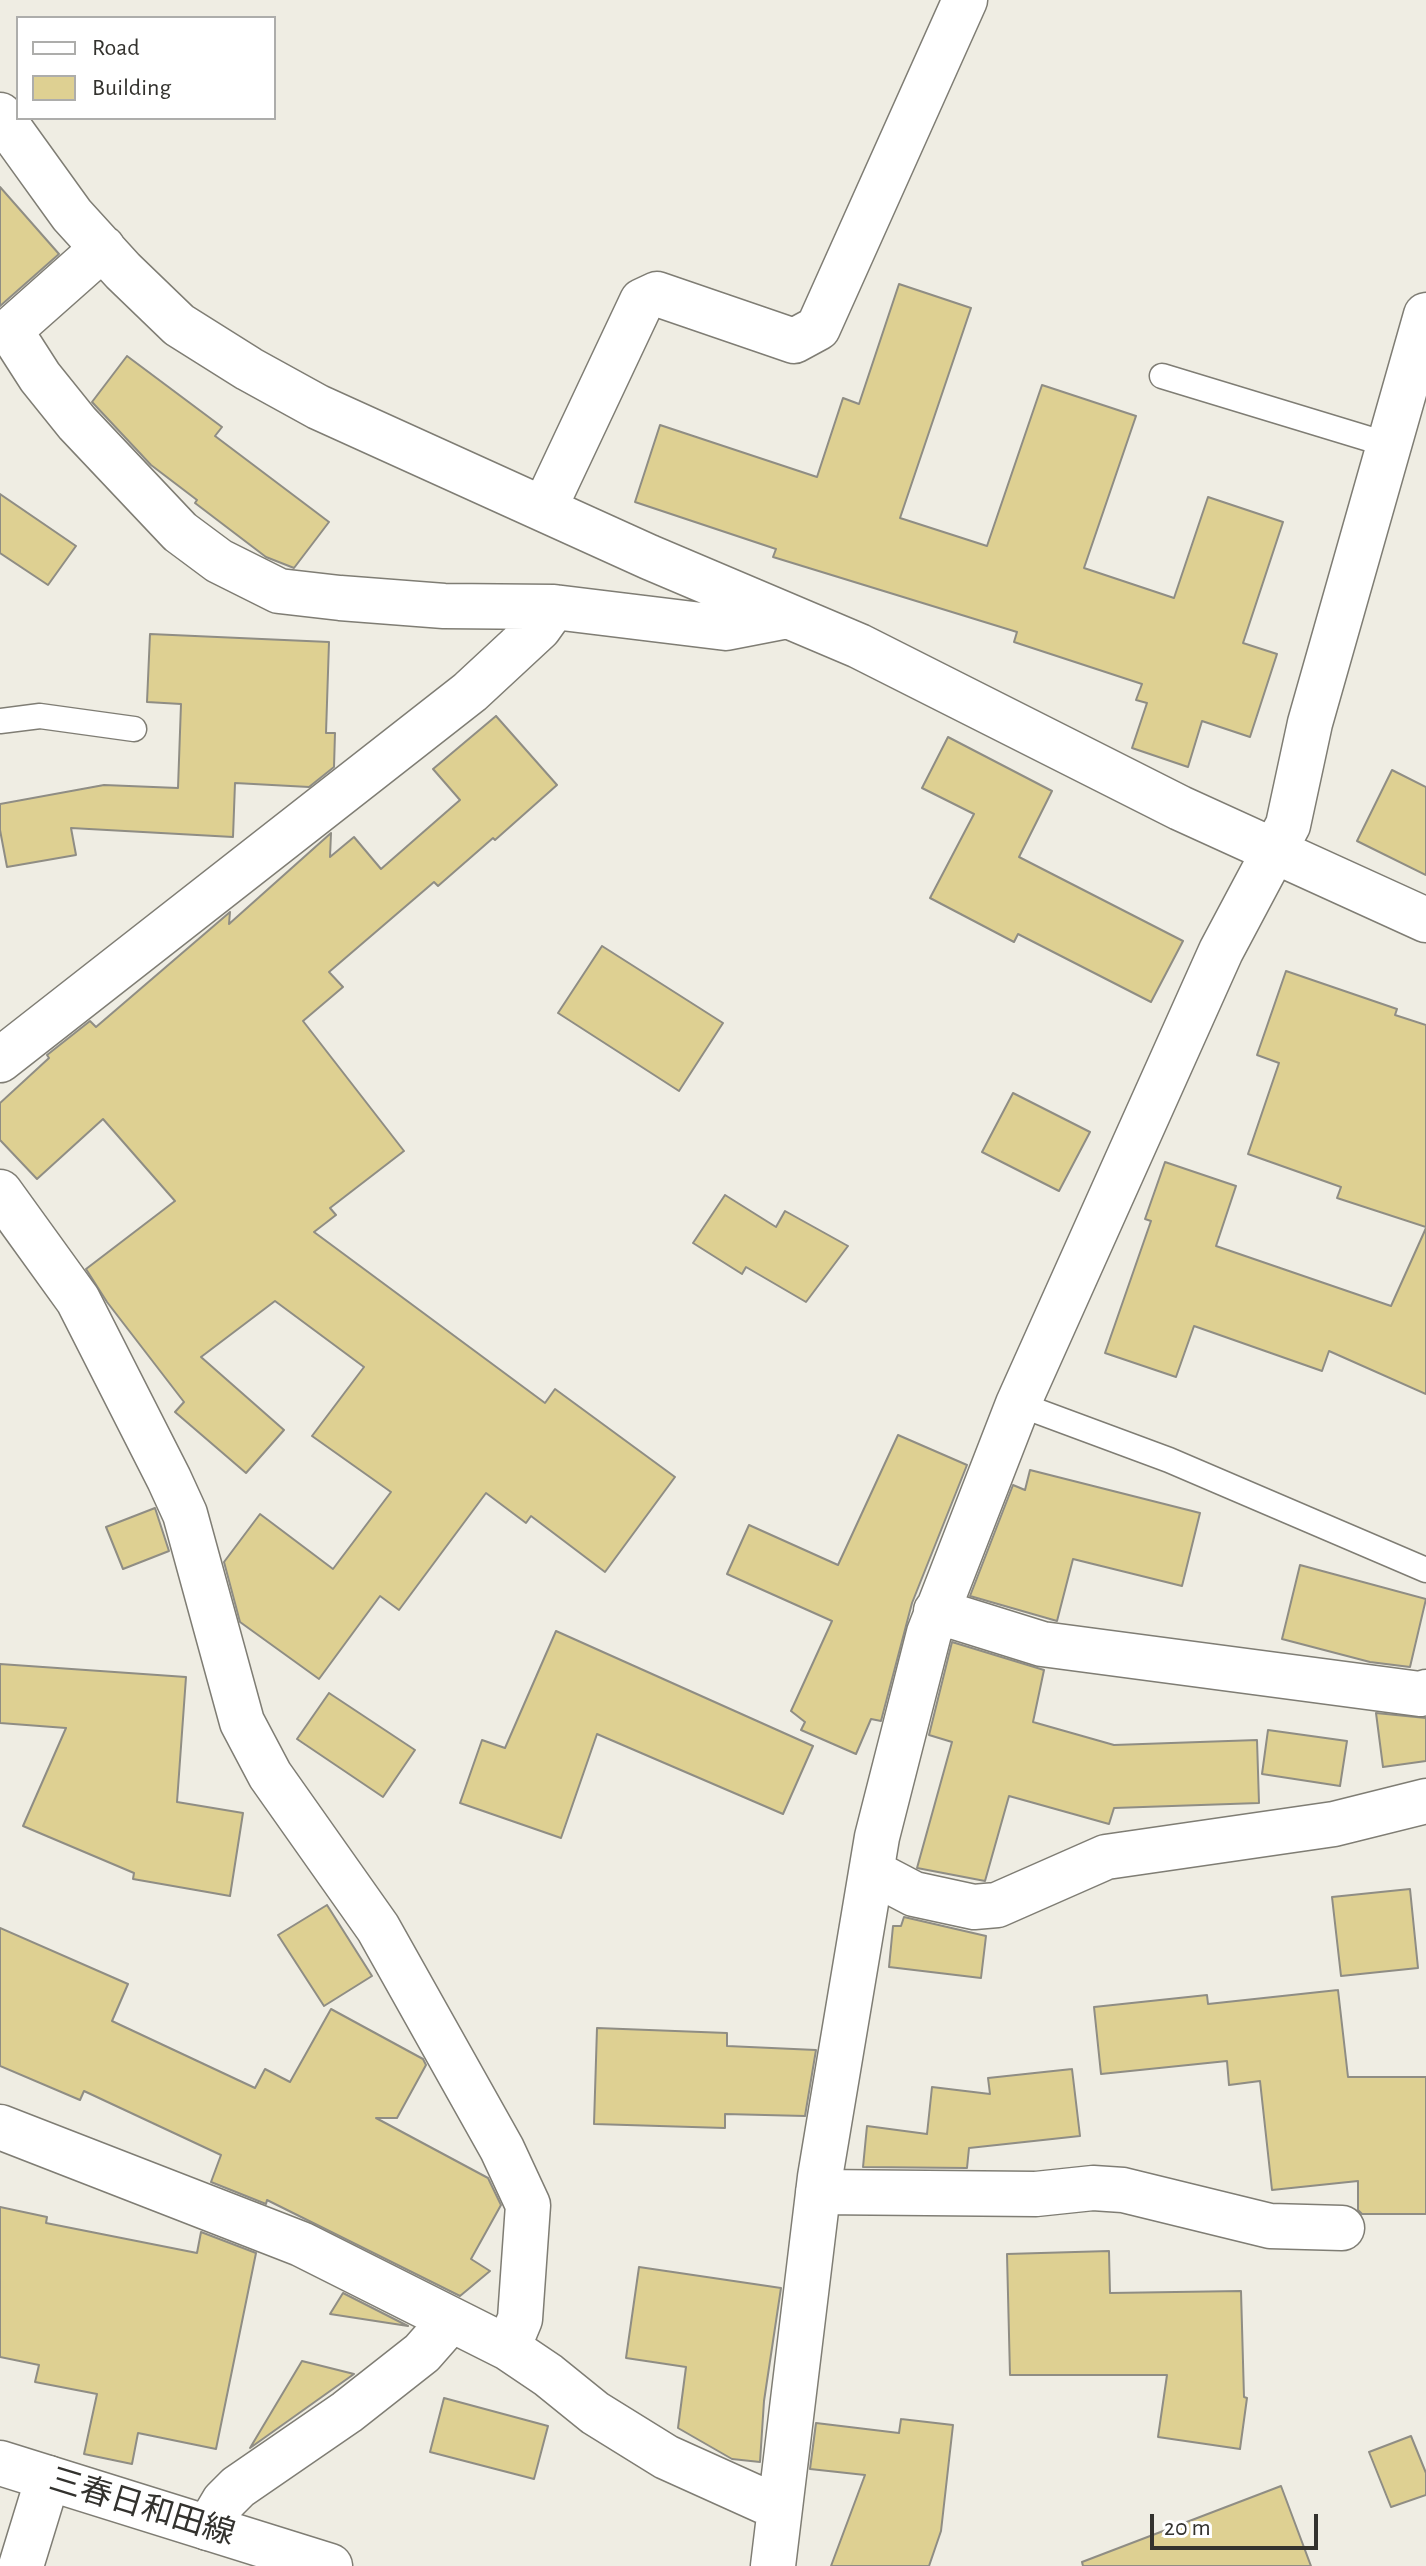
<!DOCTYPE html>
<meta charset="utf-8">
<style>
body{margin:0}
#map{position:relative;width:1426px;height:2566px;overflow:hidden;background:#efede3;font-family:"Alegreya Sans",sans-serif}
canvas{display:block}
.legend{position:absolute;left:16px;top:16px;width:260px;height:104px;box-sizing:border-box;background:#fff;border:2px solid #adadab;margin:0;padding:10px 14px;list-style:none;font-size:24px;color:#33322e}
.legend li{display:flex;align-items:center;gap:16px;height:40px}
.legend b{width:40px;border:2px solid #adadab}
.scale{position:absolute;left:1150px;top:2514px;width:168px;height:36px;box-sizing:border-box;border:4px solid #33322e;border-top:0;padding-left:10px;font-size:24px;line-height:28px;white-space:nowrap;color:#33322e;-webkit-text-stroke:6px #fff;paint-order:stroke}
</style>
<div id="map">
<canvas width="1426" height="2566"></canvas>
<ul class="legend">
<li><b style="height:10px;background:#fff"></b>Road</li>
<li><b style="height:22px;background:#ded092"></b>Building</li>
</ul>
<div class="scale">20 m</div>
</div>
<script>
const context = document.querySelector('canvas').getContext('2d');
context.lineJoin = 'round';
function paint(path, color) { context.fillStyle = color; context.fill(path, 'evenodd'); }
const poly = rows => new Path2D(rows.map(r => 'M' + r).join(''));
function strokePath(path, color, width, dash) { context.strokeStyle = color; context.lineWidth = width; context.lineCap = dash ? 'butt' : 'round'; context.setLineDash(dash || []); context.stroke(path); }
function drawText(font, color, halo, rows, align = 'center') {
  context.font = font + ' "Alegreya Sans","Noto Sans JP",sans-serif'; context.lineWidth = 6; context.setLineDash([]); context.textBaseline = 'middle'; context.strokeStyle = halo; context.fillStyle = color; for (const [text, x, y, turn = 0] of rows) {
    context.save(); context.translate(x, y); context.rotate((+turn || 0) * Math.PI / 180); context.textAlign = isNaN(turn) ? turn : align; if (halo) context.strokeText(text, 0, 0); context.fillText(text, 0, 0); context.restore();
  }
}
const building = poly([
 [0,187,59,254,0,306,0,187],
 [899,284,971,308,900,518,987,546,1042,385,1136,416,1084,568,1174,598,1208,497,1283,522,1243,643,1277,654,1250,737,1202,721,1188,767,1132,748,1147,703,1136,700,1142,684,1014,642,1017,632,773,557,776,549,635,502,660,425,817,477,843,398,859,404,899,284],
 [127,356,222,427,215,436,329,522,294,568,266,557,195,503,197,500,151,465,92,402,127,356],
 [0,494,76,546,48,585,0,553,0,494],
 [150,634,329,642,326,733,335,733,334,767,309,787,235,783,233,837,71,828,76,855,7,867,0,830,0,804,104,785,178,788,181,704,147,702,150,634],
 [496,716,557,785,495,840,493,838,438,886,434,882,329,972,343,987,303,1021,404,1151,330,1208,336,1215,314,1232,545,1403,555,1389,675,1477,605,1572,531,1516,526,1523,486,1493,399,1610,380,1596,319,1679,240,1622,224,1562,260,1514,333,1569,391,1492,312,1436,364,1367,275,1301,201,1357,284,1430,246,1473,175,1412,184,1402,107,1302,86,1269,175,1201,103,1119,37,1179,0,1140,0,1103,49,1058,47,1055,90,1021,96,1027,230,912,229,924,331,833,330,857,354,837,381,869,460,800,433,769,496,716],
 [948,737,1052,791,1019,857,1183,941,1151,1002,1018,934,1014,942,930,898,974,814,922,788,948,737],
 [1392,770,1426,787,1426,875,1357,841,1392,770],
 [602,946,723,1023,679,1091,558,1013,602,946],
 [1286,971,1397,1009,1395,1015,1426,1025,1426,1227,1337,1198,1341,1187,1248,1154,1279,1063,1257,1055,1286,971],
 [1013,1093,1090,1132,1059,1191,982,1152,1013,1093],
 [1165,1162,1236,1186,1216,1246,1391,1306,1426,1228,1426,1394,1329,1351,1322,1371,1194,1326,1176,1377,1105,1353,1151,1221,1145,1219,1165,1162],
 [725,1195,776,1227,785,1211,848,1246,806,1302,746,1267,742,1274,693,1243,725,1195],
 [898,1435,967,1465,912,1603,881,1721,871,1719,856,1754,801,1730,805,1722,791,1711,832,1621,727,1574,749,1525,838,1565,898,1435],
 [1030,1470,1200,1513,1182,1586,1073,1559,1057,1621,970,1596,1013,1485,1025,1490,1030,1470],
 [155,1508,169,1551,123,1569,106,1527,155,1508],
 [1300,1565,1426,1599,1410,1667,1370,1662,1282,1639,1300,1565],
 [556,1631,813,1746,783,1814,597,1734,561,1838,460,1803,482,1740,505,1748,556,1631],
 [952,1642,1044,1670,1033,1722,1114,1745,1257,1740,1259,1803,1114,1808,1109,1824,1009,1796,985,1881,917,1868,952,1742,929,1735,952,1642],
 [0,1664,186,1677,177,1802,243,1813,230,1896,133,1879,134,1873,23,1826,66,1728,0,1723,0,1664],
 [329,1693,415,1750,383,1797,297,1739,329,1693],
 [1376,1713,1426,1718,1426,1761,1383,1767,1376,1713],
 [1268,1730,1347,1741,1340,1786,1262,1774,1268,1730],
 [1410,1889,1418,1968,1341,1976,1332,1897,1410,1889],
 [327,1905,372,1976,324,2006,278,1935,327,1905],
 [904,1917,986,1936,981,1978,889,1967,893,1926,901,1926,904,1917],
 [0,1928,128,1984,112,2021,255,2088,265,2069,290,2082,331,2009,423,2059,426,2065,397,2118,376,2118,488,2178,501,2205,471,2259,490,2271,460,2296,267,2200,266,2204,211,2182,221,2155,84,2091,80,2100,0,2066,0,1928],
 [1338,1990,1348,2077,1426,2077,1426,2214,1362,2214,1358,2210,1358,2181,1272,2190,1260,2081,1229,2085,1227,2061,1101,2074,1094,2007,1207,1995,1208,2004,1338,1990],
 [597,2028,727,2033,727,2046,816,2050,805,2116,725,2114,725,2128,594,2124,597,2028],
 [1072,2069,1080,2136,969,2148,967,2168,863,2167,867,2126,927,2134,932,2087,990,2094,988,2078,1072,2069],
 [0,2207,47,2217,46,2223,197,2253,201,2232,256,2253,216,2449,138,2433,132,2464,84,2454,97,2394,35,2382,39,2365,0,2357,0,2207],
 [1109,2251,1110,2293,1241,2291,1244,2397,1247,2398,1240,2449,1158,2437,1167,2375,1010,2375,1007,2254,1109,2251],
 [639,2267,781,2288,764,2401,760,2462,732,2459,678,2428,686,2367,626,2358,639,2267],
 [343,2293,408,2326,330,2314,343,2293],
 [302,2361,354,2374,250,2448,302,2361],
 [444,2398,548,2426,534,2479,430,2452,444,2398],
 [901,2419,953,2425,941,2531,929,2566,831,2566,865,2475,810,2469,816,2423,899,2433,901,2419],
 [1411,2436,1426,2473,1426,2495,1391,2507,1369,2452,1411,2436],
 [1281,2486,1311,2566,1083,2566,1082,2562,1281,2486]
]);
paint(building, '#ded092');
strokePath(building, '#8f8d84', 2);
const service = poly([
 [1162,376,1389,445],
 [0,721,40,716,134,729],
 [1018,1404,1169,1460,1426,1570]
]);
const minor = poly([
 [0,115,72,215,123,271,179,325,249,369,318,407,649,557,859,646,1180,808,1426,920],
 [103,248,15,326,15,338,40,377,77,423,180,532,219,561,279,591,340,598,444,606,554,607,726,628,788,616],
 [544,509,642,301,657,294,794,341,818,328,965,0],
 [0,1060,470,692,539,628,554,607],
 [0,1192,78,1300,169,1479,185,1514,242,1722,270,1775,378,1928,502,2149,528,2205,520,2319,508,2348],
 [936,1611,1042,1644,1420,1694,1426,1692],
 [872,1872,914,1894,974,1907,997,1905,1106,1857,1334,1824,1426,1801],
 [0,2127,301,2244,508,2348,548,2375,595,2413,666,2457,779,2508],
 [818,2192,1036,2194,1093,2188,1123,2190,1270,2226,1342,2228],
 [208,2528,224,2501,238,2487,347,2412,422,2353,451,2320],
 [21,2566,48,2478],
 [773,2566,820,2177,877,1837,929,1633,1018,1404,1221,951,1288,825,1310,723,1426,315]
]);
const secondary = poly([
 [0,2463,330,2566]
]);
strokePath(service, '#7f7d74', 27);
strokePath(minor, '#7f7d74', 47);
strokePath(secondary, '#7f7d74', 47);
strokePath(service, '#fff', 24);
strokePath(minor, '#fff', 44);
strokePath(secondary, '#fff', 44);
drawText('32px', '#33322e', '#fff', [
 ["三春日和田線",142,2507,17]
]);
</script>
